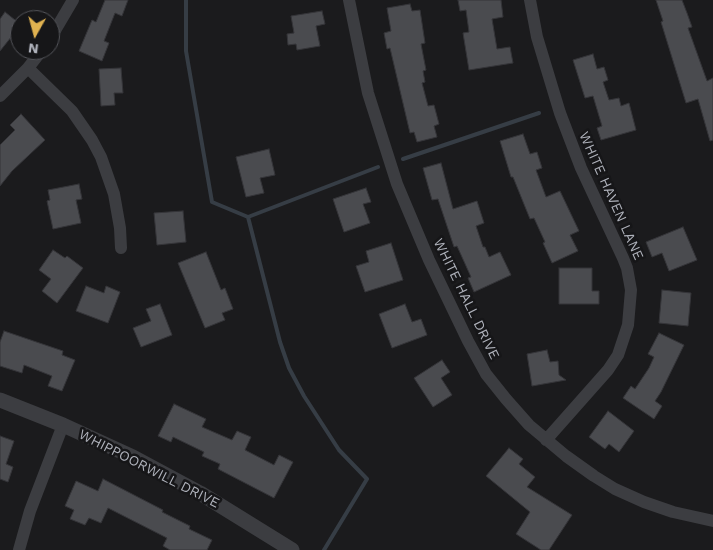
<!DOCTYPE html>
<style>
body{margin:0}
#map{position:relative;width:713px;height:550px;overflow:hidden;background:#1b1b1d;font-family:"Work Sans",sans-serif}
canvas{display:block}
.north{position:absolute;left:10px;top:10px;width:50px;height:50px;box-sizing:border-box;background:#161618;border:1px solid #535459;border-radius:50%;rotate:187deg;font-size:14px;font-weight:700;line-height:20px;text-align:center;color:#afb2bb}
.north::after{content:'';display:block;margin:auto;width:18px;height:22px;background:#e0b250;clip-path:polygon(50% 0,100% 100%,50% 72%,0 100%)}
</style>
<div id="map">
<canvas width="713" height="550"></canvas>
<div class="north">N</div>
</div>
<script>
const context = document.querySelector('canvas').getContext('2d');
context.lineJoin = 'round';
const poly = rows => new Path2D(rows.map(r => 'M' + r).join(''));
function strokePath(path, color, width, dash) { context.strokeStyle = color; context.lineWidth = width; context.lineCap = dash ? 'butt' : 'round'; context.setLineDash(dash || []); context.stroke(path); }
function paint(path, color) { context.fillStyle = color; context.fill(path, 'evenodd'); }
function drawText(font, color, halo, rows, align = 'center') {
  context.font = font + ' "Work Sans",sans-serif'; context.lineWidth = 5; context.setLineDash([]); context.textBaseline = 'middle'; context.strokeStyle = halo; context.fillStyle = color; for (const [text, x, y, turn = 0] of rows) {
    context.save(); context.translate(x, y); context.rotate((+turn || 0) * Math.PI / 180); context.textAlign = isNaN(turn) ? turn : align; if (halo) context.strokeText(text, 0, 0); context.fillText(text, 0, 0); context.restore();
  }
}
strokePath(poly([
 [186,0,186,51,212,202,248,217,280,342,289,368,304,396,339,450,367,479,324,550],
 [403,159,539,113],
 [248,217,378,167]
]), '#363d45', 4);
const building = poly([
 [105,0,128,0,122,16,115,13,104,41,109,43,102,61,79,51,92,20,96,22,105,0],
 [458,0,501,0,503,17,492,19,497,49,510,47,513,63,469,70,463,33,469,32,466,10,460,11,458,0],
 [656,0,682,0,687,13,692,27,688,28,707,81,713,78,713,140,710,141,698,99,686,103,661,22,663,21,656,0],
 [410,4,412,11,420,10,425,43,421,44,426,70,423,71,425,82,422,83,428,106,434,105,439,124,434,126,437,137,417,142,414,132,410,133,390,48,387,49,384,33,391,31,387,8,410,4],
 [322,11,325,24,316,26,320,46,297,50,296,44,288,45,287,34,294,33,291,16,322,11],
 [5,12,20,24,20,26,0,51,0,19,5,12],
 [593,54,597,69,604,67,608,80,603,82,609,100,619,98,621,106,629,103,636,130,601,140,597,128,602,126,593,96,585,98,573,60,593,54],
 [121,68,123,93,114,93,115,105,101,106,99,69,121,68],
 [21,114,45,140,12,171,0,186,0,145,15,130,10,125,21,114],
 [523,134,530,154,537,152,542,168,536,170,546,197,560,191,579,231,570,235,578,251,552,263,543,243,545,242,534,218,530,219,513,177,511,177,500,141,523,134],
 [269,149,275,175,260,178,264,193,246,197,236,157,269,149],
 [441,163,453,209,477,201,484,223,476,226,483,247,485,247,489,257,500,252,511,275,474,292,468,278,471,277,457,246,454,247,438,199,432,200,423,168,441,163],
 [79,184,82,199,76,200,81,223,53,229,47,201,50,200,48,190,79,184],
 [366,188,371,202,363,204,370,223,344,232,333,199,366,188],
 [183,211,186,242,157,245,154,213,183,211],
 [683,227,697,260,669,271,662,253,652,257,646,242,683,227],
 [391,243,403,280,365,292,356,266,369,262,366,251,391,243],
 [53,250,65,258,67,256,83,268,57,303,42,291,51,279,39,270,53,250],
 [206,252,221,290,225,288,233,309,222,313,225,320,205,328,178,263,206,252],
 [559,268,592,268,592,291,599,291,599,304,559,304,559,268],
 [86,286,104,293,106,286,120,292,108,323,76,311,86,286],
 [662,290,691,293,688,326,659,323,662,290],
 [160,304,172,335,141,347,133,328,151,321,146,309,160,304],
 [405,304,412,322,421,319,427,335,392,348,379,314,405,304],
 [4,331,63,351,62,355,75,360,62,391,48,386,52,376,24,365,22,373,0,366,0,342,4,331],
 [659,333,684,345,661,392,655,401,662,406,654,419,623,398,631,386,635,389,649,368,654,357,648,354,659,333],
 [547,350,550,362,558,361,559,375,566,380,532,386,527,354,547,350],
 [442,360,450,372,441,378,452,395,433,407,414,378,442,360],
 [174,404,206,419,202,427,232,440,237,431,251,437,245,450,274,465,279,455,293,462,274,498,218,469,220,464,202,456,204,452,173,437,171,442,158,436,174,404],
 [608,411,634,431,619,452,609,444,605,449,589,437,608,411],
 [0,436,14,441,6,464,13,467,8,482,0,479,0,436],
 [509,448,523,459,519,464,535,477,527,487,572,515,549,550,541,550,516,534,530,512,486,476,509,448],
 [103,479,163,510,162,512,190,526,189,529,212,540,207,550,170,550,163,546,167,538,108,508,101,523,89,518,85,525,70,519,74,510,65,506,76,481,98,491,103,479]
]);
paint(building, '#4a4b4f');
strokePath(building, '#353539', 1);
strokePath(poly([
 [349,0,368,93,397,184,429,260,468,341,486,374,506,399,529,425,566,456,594,476,615,489,644,502,673,512,713,521],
 [530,0,537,37,560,113,581,168,623,258,627,268,631,290,628,325,618,355,608,370,546,440],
 [50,39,73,0],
 [28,68,72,111,92,140,101,157,114,194,120,228,121,248],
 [0,96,28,68,42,50],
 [19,550,30,511,63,425]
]), '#3c3d41', 12);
strokePath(poly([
 [0,400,63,425,133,457,200,493,292,550]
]), '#3c3d41', 15);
drawText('14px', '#afb2bb', '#161618', [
 ["WHITE HAVEN LANE",611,196,66],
 ["WHITE HALL DRIVE",466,299,64],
 ["WHIPPOORWILL DRIVE",149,469,27]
]);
</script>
